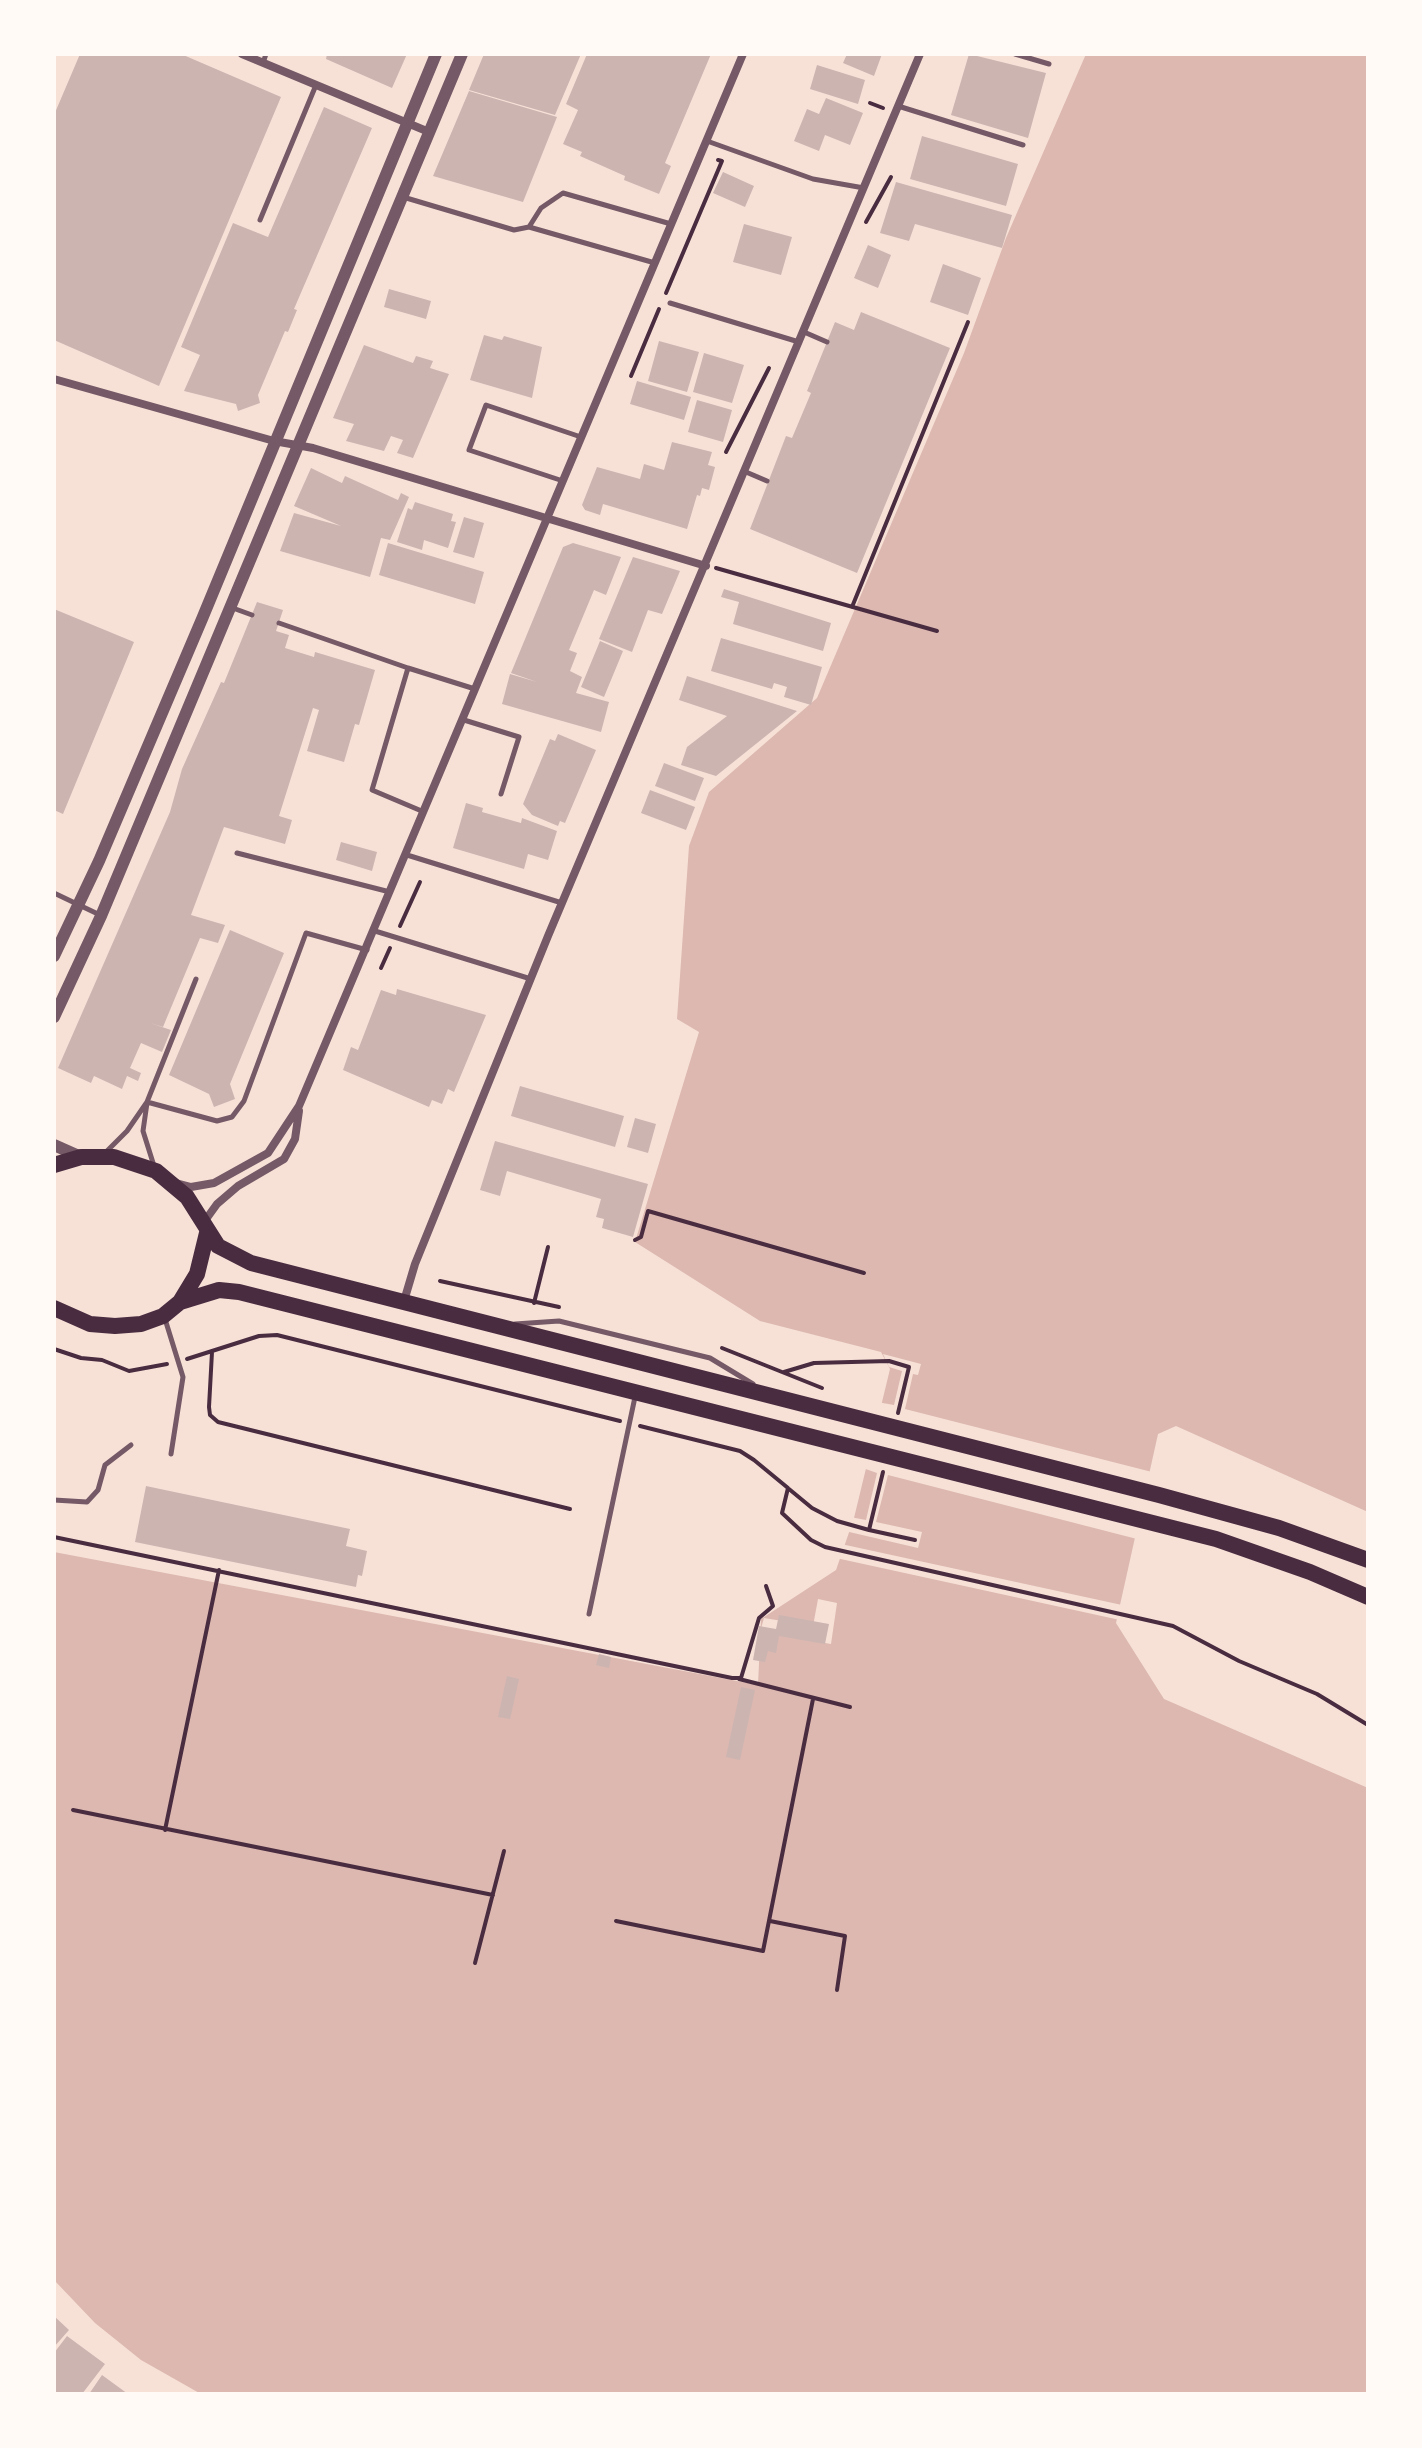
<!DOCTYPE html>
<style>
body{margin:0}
#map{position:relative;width:1422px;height:2448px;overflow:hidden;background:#f7e1d7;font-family:Cabin,sans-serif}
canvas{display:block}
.frame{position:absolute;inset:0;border:56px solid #fffaf5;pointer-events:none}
</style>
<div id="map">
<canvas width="1422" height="2448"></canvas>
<div class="frame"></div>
</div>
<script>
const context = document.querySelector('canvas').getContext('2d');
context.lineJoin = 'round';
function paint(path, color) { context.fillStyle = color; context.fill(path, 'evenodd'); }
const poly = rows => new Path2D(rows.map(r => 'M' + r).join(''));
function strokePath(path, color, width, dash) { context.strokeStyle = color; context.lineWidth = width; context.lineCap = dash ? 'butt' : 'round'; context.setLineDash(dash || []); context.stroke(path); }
paint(poly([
 [1086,54,1368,54,1368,1512,1176,1426,1158,1434,1116,1623,1164,1699,1368,1788,1368,2394,201,2394,141,2360,95,2323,54,2280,54,1552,758,1685,761,1619,836,1570,854,1518,890,1369,881,1352,760,1321,635,1242,699,1032,677,1019,689,846,709,792,817,698,964,353,1006,238]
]), '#dcb8b0');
paint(poly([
 [883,1354,921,1364,918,1375,913,1374,905,1409,1152,1472,1137,1539,888,1475,876,1522,922,1532,918,1548,845,1531,850,1517,866,1520,877,1473,860,1467,877,1402,894,1405,902,1371,889,1367],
 [841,1544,1122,1605,1120,1620,836,1558],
 [818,1599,837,1603,831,1644,760,1632,764,1618,813,1626]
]), '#f7e1d7');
paint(poly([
 [80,54,181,54,281,97,159,386,54,340,54,115],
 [327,54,407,54,392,88,326,59],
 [484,54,581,54,555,115,469,90],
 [587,54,711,54,665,163,671,166,659,194,624,180,625,176,580,156,582,152,563,144,578,110,566,104],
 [847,54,882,54,874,76,843,63],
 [969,54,1046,73,1028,138,951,115],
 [817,65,865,80,858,104,810,89],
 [469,91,557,117,523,202,433,176],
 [826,98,863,113,850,145,825,135,819,151,794,141,807,109,819,114],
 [324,107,372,128,294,309,297,310,288,332,285,331,258,395,260,403,238,411,236,404,184,391,200,355,181,347,233,223,268,237],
 [922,136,1018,164,1006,206,910,179],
 [723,172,754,186,745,207,713,193],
 [896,182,1012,215,1002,248,915,224,909,241,880,233],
 [744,224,792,237,781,275,733,262],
 [868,245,891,255,878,288,854,278],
 [943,264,981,278,968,315,930,302],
 [389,289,431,301,426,319,384,307],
 [861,312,950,348,857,573,750,529,786,436,792,438,811,393,807,391,835,322,854,330],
 [484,335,502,340,504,336,542,347,532,398,470,380],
 [659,341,699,352,687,392,648,381],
 [364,345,413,363,416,356,433,361,430,368,449,374,413,458,397,453,403,440,391,436,384,451,346,441,354,424,333,418],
 [704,353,744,365,732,403,693,392],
 [637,381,691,397,684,420,630,404],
 [697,400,732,410,723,442,688,432],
 [672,442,712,452,708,465,715,467,709,490,702,488,700,496,697,495,687,529,603,504,600,515,585,510,582,505,597,467,640,479,644,464,664,470],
 [311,468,342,483,345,476,398,500,401,493,409,497,390,540,381,538,370,577,280,551,294,513,341,526,294,506],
 [415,502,453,514,451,521,456,522,448,548,424,540,422,550,397,542,408,508,412,510],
 [464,517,484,523,474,558,453,552],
 [388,543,484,572,475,604,379,575],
 [573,543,621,557,606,595,594,590,569,650,577,653,570,671,582,677,576,693,609,702,601,732,502,704,510,674,537,682,511,673,563,547],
 [633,557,680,571,662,614,648,610,632,652,599,639],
 [724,589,831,623,823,651,733,624,739,602,721,597],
 [257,602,283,610,276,631,289,635,285,648,314,657,315,652,375,670,359,725,355,724,344,762,307,751,319,710,313,708,279,816,292,820,285,844,224,827,191,915,225,925,218,943,200,938,163,1027,150,1023,171,1030,162,1052,141,1043,130,1068,141,1073,138,1081,127,1076,122,1089,94,1076,91,1083,58,1068,170,812,182,769,221,682,224,683],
 [54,609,134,642,63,814,54,810],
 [721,638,822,667,811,705,784,697,787,687,774,683,772,689,711,671],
 [600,641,623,651,604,697,581,687],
 [687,676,797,711,716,776,681,765,687,747,727,716,679,700],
 [558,734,596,750,565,823,560,821,558,826,532,815,523,804,550,739,555,741],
 [664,763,704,778,695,801,655,786],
 [650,790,695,807,686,830,641,813],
 [466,803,483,808,482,812,521,823,522,818,557,831,548,860,528,854,524,869,453,848],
 [341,842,377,852,372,871,336,860],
 [230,930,284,953,230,1084,235,1099,214,1107,209,1094,169,1075],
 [397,989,486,1015,454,1092,448,1089,442,1104,432,1100,429,1107,343,1070,351,1047,358,1050,381,990,396,995],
 [520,1086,624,1116,615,1147,511,1116],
 [635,1118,656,1124,648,1153,627,1147],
 [495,1141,648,1184,633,1237,602,1228,604,1219,596,1217,601,1199,507,1171,500,1196,480,1190],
 [146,1486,350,1529,346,1546,367,1551,362,1576,358,1575,356,1587,135,1542],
 [779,1615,829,1624,825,1644,779,1636,776,1653,768,1651,765,1662,753,1660,759,1626,776,1629],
 [599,1654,611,1657,609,1668,596,1665],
 [507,1676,519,1679,510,1719,498,1717],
 [741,1687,755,1690,740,1760,726,1757],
 [54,2316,69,2330,54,2347],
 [67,2336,105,2364,82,2394,54,2394,54,2353],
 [102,2375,128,2394,89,2394]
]), '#ccb4b1');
strokePath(poly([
 [870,103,883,108],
 [866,222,891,177],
 [666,293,722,161,718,160],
 [631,376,659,309],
 [726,452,769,368],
 [716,568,937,631],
 [852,607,968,322],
 [400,926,420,882],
 [381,968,390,948],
 [635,1240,641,1237,648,1211,864,1273],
 [440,1281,559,1307],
 [534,1303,548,1247],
 [722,1348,822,1388],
 [54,1349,81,1358,102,1360,129,1371,167,1364],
 [212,1352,209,1407,210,1415,218,1422,570,1509],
 [187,1359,259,1336,277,1335,620,1421],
 [784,1372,814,1363,889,1361,909,1367,898,1413],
 [640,1426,740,1451,754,1460,788,1488,782,1513,811,1540,825,1547,1173,1626,1239,1661,1317,1694,1368,1725],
 [789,1489,812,1508,837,1521,869,1530,883,1472],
 [869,1530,915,1540],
 [54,1537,732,1678,741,1678,759,1618,773,1606,766,1586],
 [739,1679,850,1707],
 [73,1810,493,1895],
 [165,1830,219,1570],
 [616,1921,763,1951,813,1699],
 [770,1921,845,1936,837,1990],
 [475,1963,504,1851]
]), '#4a2c40', 4);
strokePath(poly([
 [1015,54,1049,64],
 [263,63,266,54],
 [898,106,1023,145],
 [707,141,813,179,864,188],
 [403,197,514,230,529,227,655,263],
 [260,220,316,85],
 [529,227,541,208,563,193,671,224],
 [670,303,799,342],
 [804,332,827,342],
 [746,472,767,481],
 [563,481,469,450,486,405,581,437],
 [230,607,252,615],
 [279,623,408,668],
 [464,720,519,737,501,794],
 [424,812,372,790,408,668,475,689],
 [237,853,390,892],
 [407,855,562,903],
 [54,893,100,915],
 [375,931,531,979],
 [147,1102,217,1121,232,1117,244,1101,306,933,367,950],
 [147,1103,143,1131,154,1166],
 [105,1153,127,1131,147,1102,196,979],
 [165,1319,183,1377,171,1454],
 [515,1324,559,1321,710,1358,753,1384],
 [54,1500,87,1502,98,1490,105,1465,131,1445],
 [589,1614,635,1397]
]), '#755966', 5);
strokePath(poly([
 [242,54,429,132],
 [54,379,274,441,313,448,706,566],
 [176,1183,191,1187,214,1183,268,1153,299,1106,743,54],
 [204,1222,217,1204,238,1186,284,1159,295,1139,299,1111],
 [404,1301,415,1264,548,936,920,54]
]), '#755966', 8);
strokePath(poly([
 [54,956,99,861,202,619,436,54],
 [54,1017,101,916,462,54],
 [54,1145,81,1157]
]), '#755966', 12);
strokePath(poly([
 [54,1165,81,1157,114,1157,156,1171,187,1197,218,1246,251,1263,1159,1495,1279,1528,1368,1560],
 [180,1302,219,1290,239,1292,1216,1539,1310,1572,1368,1597],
 [54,1308,90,1324,115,1326,141,1324,163,1316,180,1302,197,1274,207,1233]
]), '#4a2c40', 16);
</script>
